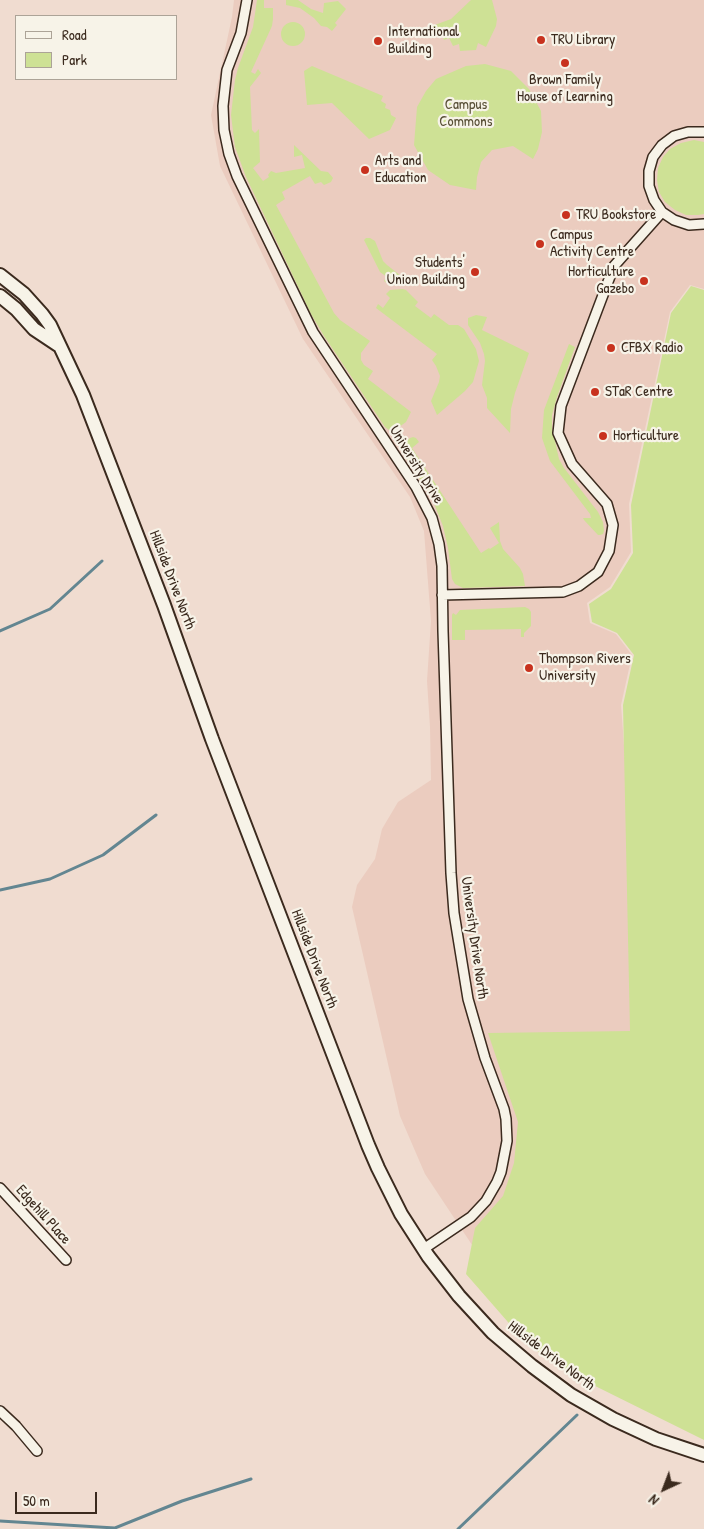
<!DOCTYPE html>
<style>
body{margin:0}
#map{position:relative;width:704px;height:1529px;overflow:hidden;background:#f0dcd0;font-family:"Patrick Hand",sans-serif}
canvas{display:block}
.legend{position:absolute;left:15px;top:15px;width:162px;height:65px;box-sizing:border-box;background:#f7f3e8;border:1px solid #aca397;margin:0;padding:6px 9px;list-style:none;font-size:15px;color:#3b2a1e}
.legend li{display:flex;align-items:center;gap:10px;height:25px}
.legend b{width:25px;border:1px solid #aca397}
.north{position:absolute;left:639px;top:1464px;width:50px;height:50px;-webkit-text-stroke:4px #f7f3e8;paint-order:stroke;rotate:223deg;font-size:14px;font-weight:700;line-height:20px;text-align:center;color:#3b2a1e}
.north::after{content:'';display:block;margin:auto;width:18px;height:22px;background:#3b2a1e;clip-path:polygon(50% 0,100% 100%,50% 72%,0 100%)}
.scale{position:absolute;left:15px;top:1492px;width:82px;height:22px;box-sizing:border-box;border:2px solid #3b2a1e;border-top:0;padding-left:6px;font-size:15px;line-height:18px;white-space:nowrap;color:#3b2a1e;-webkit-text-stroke:4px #f7f3e8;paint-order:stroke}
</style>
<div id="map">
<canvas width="704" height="1529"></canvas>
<ul class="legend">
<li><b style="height:6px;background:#f7f3e8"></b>Road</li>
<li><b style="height:14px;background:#cee195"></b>Park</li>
</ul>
<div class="north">N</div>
<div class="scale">50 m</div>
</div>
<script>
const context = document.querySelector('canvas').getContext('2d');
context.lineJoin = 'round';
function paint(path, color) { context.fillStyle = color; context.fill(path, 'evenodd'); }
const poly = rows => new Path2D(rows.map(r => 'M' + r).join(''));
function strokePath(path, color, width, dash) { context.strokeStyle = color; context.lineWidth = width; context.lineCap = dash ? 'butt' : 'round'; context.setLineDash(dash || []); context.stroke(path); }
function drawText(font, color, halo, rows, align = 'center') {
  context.font = font + ' "Patrick Hand",sans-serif'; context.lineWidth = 4.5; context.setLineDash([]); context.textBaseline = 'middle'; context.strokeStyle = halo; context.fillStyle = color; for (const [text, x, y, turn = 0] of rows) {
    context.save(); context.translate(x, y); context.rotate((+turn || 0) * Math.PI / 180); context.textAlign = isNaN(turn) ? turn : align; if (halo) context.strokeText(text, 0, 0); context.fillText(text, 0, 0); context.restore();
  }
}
paint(poly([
 [234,0,704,0,704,289,690,285,670,312,629,504,631,552,610,587,587,603,590,623,616,634,632,655,621,705,646,1039,488,1269,425,1174,400,1116,352,907,357,885,375,859,382,829,398,802,431,780,430,727,427,681,431,621,424,531,410,497,303,339,220,166,211,115,232,17]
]), '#ebccbf');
paint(poly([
 [257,0,264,0,264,8,273,8,273,19,272,26,251,72,255,74,258,69,261,73,250,87,252,130,255,133,259,129,260,162,253,168,263,181,269,177,268,175,271,171,276,173,305,168,302,155,294,157,294,145,321,171,328,172,333,178,331,182,324,185,321,182,315,184,310,176,282,192,285,199,276,205,334,313,340,320,370,341,361,353,361,360,364,365,373,371,368,379,411,412,406,422,395,430,389,430,385,427,324,336,311,314,246,177,235,147,231,115,235,80,238,68,253,27],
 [286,0,298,0,311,9,323,13,324,3,338,1,346,9,335,23,337,25,332,31,327,27,321,26,314,18,300,8,286,5],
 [471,0,492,0,497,19,496,26,486,47,478,43,476,50,460,51,459,44,453,46,449,38,444,40,440,32,436,34,432,26,451,19],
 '281 34a12 12 0 1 1 24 0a12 12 0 1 1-24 0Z',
 [485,64,511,71,529,89,541,111,542,132,538,149,533,159,513,146,492,150,481,162,477,177,476,190,450,185,428,170,414,145,417,107,426,91,436,79,466,66],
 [312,66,383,96,381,101,386,104,385,108,390,110,391,115,396,118,390,130,369,139,332,103,307,105,304,71],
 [694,140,704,142,704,214,698,215,686,215,675,210,665,202,659,192,657,180,658,168,663,157,670,149,681,143],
 [366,238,370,238,375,241,383,261,387,265,401,276,403,280,401,284,388,284,384,281,387,277,380,272,364,240],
 [691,286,704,290,704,1440,577,1377,528,1345,466,1274,475,1228,503,1196,514,1163,518,1122,488,1033,630,1031,623,705,634,655,617,633,592,622,589,604,611,589,633,553,631,505,671,313],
 [403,289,406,290,418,302,415,306,431,318,434,314,449,325,458,325,464,329,476,349,479,361,473,382,465,391,437,415,431,401,439,382,440,376,436,366,432,360,437,354,376,308,378,304,383,308,390,298,386,294,390,290],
 [476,315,487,317,482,330,529,353,515,393,511,409,510,433,487,408,487,398,482,385,485,361,484,354,480,343,468,325,468,318],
 [569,344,575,347,557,397,552,415,552,428,559,459,564,468,598,512,603,522,604,531,603,534,600,535,598,535,584,520,583,518,591,518,590,514,550,461,542,438,544,410],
 [413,437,416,438,419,442,412,448,481,553,489,548,490,549,499,543,490,528,499,522,500,541,503,549,520,568,523,574,525,586,463,588,455,584,452,579,448,548,443,526,437,511,432,498,402,452,401,444,410,438],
 [525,607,529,609,531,612,531,626,524,633,524,637,521,637,521,629,465,630,465,640,452,640,452,615,453,613,456,615,460,610]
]), '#cee195');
strokePath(poly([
 [0,631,50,609,102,561],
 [0,890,50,879,103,855,156,815],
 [0,1521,115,1528,182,1501,251,1479],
 [458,1529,577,1415]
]), '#638691', 3);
const street = poly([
 [247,0,241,33,227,70,223,106,224,130,229,154,237,176,313,332,416,487,432,518,439,544,442,566,443,631,451,873,454,913,468,999,485,1058,504,1109,506,1119,507,1141,501,1172,497,1182,486,1201,471,1217,428,1246],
 [704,132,688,132,674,136,662,145,653,157,649,171,649,186,654,200,662,212,674,220,689,225,704,224],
 [442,595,563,592,579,586,598,572,609,551,613,525,607,504,572,464,558,433,561,406,614,266,662,212],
 [0,1188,66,1260],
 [0,1411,16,1426,37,1451]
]);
const secondary = poly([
 [0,275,24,294,42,314,50,325,83,395,164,605,212,739,368,1145,378,1168,401,1214,428,1256,459,1296,493,1333,532,1366,571,1395,613,1419,656,1439,704,1455],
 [0,296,16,309,34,329,58,345]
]);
strokePath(street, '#3b2a1e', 12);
strokePath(secondary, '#3b2a1e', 16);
strokePath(street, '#f7f3e8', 9);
strokePath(secondary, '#f7f3e8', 12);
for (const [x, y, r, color] of [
 [541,40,5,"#c8321e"],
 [378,41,5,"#c8321e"],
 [565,63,5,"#c8321e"],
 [365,170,5,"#c8321e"],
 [566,215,5,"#c8321e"],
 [540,244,5,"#c8321e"],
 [475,272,5,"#c8321e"],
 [644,281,5,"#c8321e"],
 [611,348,5,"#c8321e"],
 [595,392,5,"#c8321e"],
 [603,436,5,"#c8321e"],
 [529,668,5,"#c8321e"]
]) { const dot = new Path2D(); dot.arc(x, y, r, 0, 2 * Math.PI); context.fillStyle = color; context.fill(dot); strokePath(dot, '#f7f3e8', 2); }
drawText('15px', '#3b2a1e', '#f7f3e8', [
 ["International",388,32],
 ["Building",388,49],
 ["TRU Library",551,40],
 ["Brown Family",565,80,"center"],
 ["House of Learning",565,97,"center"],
 ["Arts and",375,161],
 ["Education",375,178],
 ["TRU Bookstore",576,215],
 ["Campus",550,235],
 ["Activity Centre",550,252],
 ["Students'",465,263,"right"],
 ["Union Building",465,280,"right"],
 ["Horticulture",634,272,"right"],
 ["Gazebo",634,289,"right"],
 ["CFBX Radio",621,348],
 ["STaR Centre",605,392],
 ["Horticulture",613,436],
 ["Thompson Rivers",539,659],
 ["University",539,676]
], 'left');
drawText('15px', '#584f36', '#f7f3e8', [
 ["Campus",466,105],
 ["Commons",466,122]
]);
drawText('15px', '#3b2a1e', '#f7f3e8', [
 ["University Drive",416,465,58],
 ["Hillside Drive North",172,580,69],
 ["University Drive North",474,938,82],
 ["Hillside Drive North",314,959,69],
 ["Edgehill Place",43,1215,48],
 ["Hillside Drive North",551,1356,37]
]);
</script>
